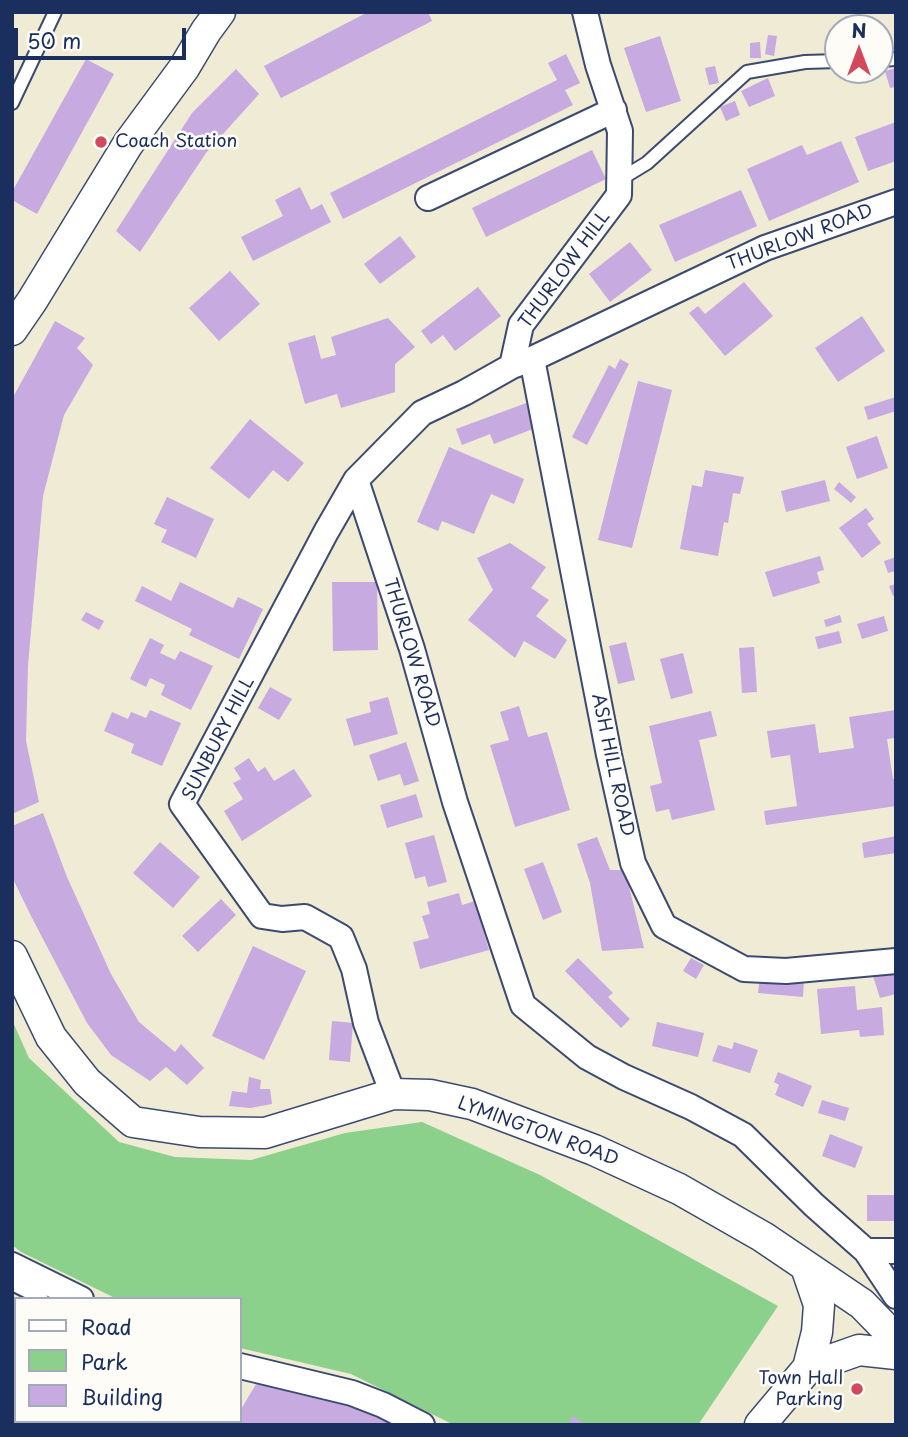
<!DOCTYPE html>
<style>
body{margin:0}
#map{position:relative;width:908px;height:1437px;overflow:hidden;background:#f0ebd4;font-family:"Playpen Sans",sans-serif}
canvas{display:block}
.frame{position:absolute;inset:0;border:14px solid #1b2f5e;pointer-events:none}
.legend{position:absolute;left:14px;top:1297px;width:228px;height:126px;box-sizing:border-box;background:#fdfcf7;border:2px solid #a3aaba;margin:0;padding:9px 12px;list-style:none;font-size:21px;color:#1b2f5e}
.legend li{display:flex;align-items:center;gap:14px;height:35px}
.legend b{width:35px;border:2px solid #a3aaba}
.north{position:absolute;left:824px;top:14px;width:70px;height:70px;box-sizing:border-box;background:#fdfcf7;border:2px solid #a3aaba;border-radius:50%;rotate:0deg;font-size:19px;font-weight:700;line-height:28px;text-align:center;color:#1b2f5e}
.north::after{content:'';display:block;margin:auto;width:24px;height:32px;background:#d1495b;clip-path:polygon(50% 0,100% 100%,50% 72%,0 100%)}
.scale{position:absolute;left:14px;top:28px;width:172px;height:32px;box-sizing:border-box;border:4px solid #1b2f5e;border-top:0;padding-left:9px;font-size:21px;line-height:24px;white-space:nowrap;color:#1b2f5e;-webkit-text-stroke:5px #fdfcf7;paint-order:stroke}
</style>
<div id="map">
<canvas width="908" height="1437"></canvas>
<div class="frame"></div>
<ul class="legend">
<li><b style="height:9px;background:#fff"></b>Road</li>
<li><b style="height:19px;background:#8bd18b"></b>Park</li>
<li><b style="height:19px;background:#c6aae0"></b>Building</li>
</ul>
<div class="north">N</div>
<div class="scale">50 m</div>
</div>
<script>
const context = document.querySelector('canvas').getContext('2d');
context.lineJoin = 'round';
function paint(path, color) { context.fillStyle = color; context.fill(path, 'evenodd'); }
const poly = rows => new Path2D(rows.map(r => 'M' + r).join(''));
function strokePath(path, color, width, dash) { context.strokeStyle = color; context.lineWidth = width; context.lineCap = dash ? 'butt' : 'round'; context.setLineDash(dash || []); context.stroke(path); }
function drawText(font, color, halo, rows, align = 'center') {
  context.font = font + ' "Playpen Sans",sans-serif'; context.lineWidth = 5; context.setLineDash([]); context.textBaseline = 'middle'; context.strokeStyle = halo; context.fillStyle = color; for (const [text, x, y, turn = 0] of rows) {
    context.save(); context.translate(x, y); context.rotate((+turn || 0) * Math.PI / 180); context.textAlign = isNaN(turn) ? turn : align; if (halo) context.strokeText(text, 0, 0); context.fillText(text, 0, 0); context.restore();
  }
}
paint(poly([
 [12,1020,29,1058,119,1142,175,1157,251,1160,345,1133,422,1122,540,1175,778,1306,698,1425,454,1425,351,1374,240,1348,240,1299,117,1299,21,1252,12,1245]
]), '#8bd18b');
paint(poly([
 [368,12,428,12,432,21,281,98,264,66],
 [836,31,838,31,838,52,835,52],
 [768,35,777,36,774,56,765,54],
 [660,36,681,101,646,112,624,48],
 [760,42,761,58,750,58,750,43],
 [566,54,580,83,565,90,573,105,343,219,330,193,557,80,548,63],
 [86,59,114,74,37,214,12,200,12,192],
 [715,66,719,83,709,85,705,68],
 [896,68,896,87,890,88,885,71],
 [236,69,259,94,206,153,140,252,116,231,192,113],
 [768,78,775,96,749,107,741,91],
 [735,101,740,115,726,121,720,107],
 [896,122,896,161,868,171,855,137],
 [841,141,859,182,769,221,747,169,802,145,807,155],
 [592,150,606,179,486,237,472,208],
 [300,187,311,210,322,204,331,222,253,261,241,237,283,216,275,200],
 [741,190,757,226,675,262,659,225],
 [400,236,416,257,380,284,364,264],
 [630,242,652,270,610,302,589,274],
 [230,271,260,304,219,341,189,308],
 [744,282,773,316,725,356,689,313,698,306,705,314],
 [478,287,501,316,455,351,443,335,431,344,421,331],
 [862,316,885,351,838,382,815,348],
 [388,318,415,347,395,364,395,392,341,408,337,394,305,404,288,343,315,335,321,359,336,355,331,337],
 [55,321,85,338,77,348,93,365,64,415,43,496,28,665,26,741,39,802,12,814,12,399],
 [620,359,629,364,587,445,572,437,609,365,615,369],
 [638,381,672,390,632,548,598,540],
 [896,397,896,411,868,420,864,407],
 [529,402,538,427,494,444,490,434,462,445,456,429],
 [250,419,304,463,288,482,273,470,249,499,210,468],
 [877,436,888,468,857,479,846,447],
 [449,447,524,479,514,504,491,494,474,534,442,521,438,531,417,522],
 [705,470,744,477,740,494,733,493,728,523,724,522,718,556,680,549,692,485,702,487],
 [825,480,830,501,786,512,781,491],
 [839,482,856,497,851,503,834,489],
 [167,497,214,519,196,558,161,542,167,530,154,524],
 [866,508,874,519,867,524,881,543,862,558,839,528],
 [510,543,546,567,531,588,549,600,536,616,567,640,555,659,524,641,515,658,468,620,493,590,477,558],
 [820,556,824,570,817,572,820,583,773,597,765,572],
 [896,557,896,571,888,573,884,561],
 [180,582,233,608,238,597,263,609,239,659,189,635,192,629,135,601,142,586,171,601],
 [332,582,377,582,378,650,333,651],
 [896,584,896,595,893,596,889,586],
 [86,612,104,621,99,630,81,620],
 [840,615,842,622,826,627,824,620],
 [884,616,888,631,862,639,857,624],
 [839,631,842,643,818,649,815,637],
 [150,638,164,645,160,653,175,660,180,651,213,666,191,710,161,695,165,685,150,678,146,687,130,679],
 [626,642,635,680,618,684,609,646],
 [754,647,757,692,742,693,739,648],
 [683,653,693,693,671,699,660,659],
 [270,687,292,699,279,720,258,708],
 [388,697,398,734,354,746,346,719,371,712,369,702],
 [519,706,528,737,547,732,570,810,515,827,490,745,509,740,500,712],
 [150,710,181,723,162,766,131,753,134,744,104,731,112,712,128,719,131,712,146,718],
 [896,710,896,738,887,739,893,779,896,779,896,806,766,825,764,811,797,806,790,755,771,758,767,731,815,724,819,753,854,748,849,717],
 [711,711,717,736,699,740,715,810,672,820,669,809,656,812,650,786,662,783,649,726],
 [406,742,419,781,404,786,400,774,378,781,369,755],
 [249,758,258,772,265,767,274,781,294,769,312,796,242,841,224,811,243,799,233,783,241,779,234,768],
 [416,794,423,817,387,828,380,805],
 [43,813,67,877,111,974,139,1022,175,1052,181,1044,204,1068,187,1085,166,1067,150,1081,111,1055,87,1023,31,916,12,877,12,826],
 [434,835,447,882,428,887,425,876,415,879,405,843],
 [896,836,896,853,864,858,862,843],
 [597,837,610,870,625,870,644,948,602,951,590,883,577,844],
 [160,842,200,877,173,908,133,873],
 [543,862,562,912,543,920,524,869],
 [459,893,462,905,475,901,489,950,420,969,413,942,429,938,422,916,430,914,427,902],
 [221,899,236,915,198,952,182,936],
 [253,946,306,971,264,1060,212,1036],
 [578,958,613,993,608,997,630,1019,621,1028,565,971],
 [691,958,704,965,696,979,683,971],
 [896,970,896,994,880,998,873,976],
 [760,976,804,980,803,997,758,993],
 [855,986,857,1010,882,1007,884,1035,860,1037,859,1030,821,1034,817,989],
 [332,1021,353,1023,350,1062,329,1060],
 [657,1022,704,1033,698,1057,652,1046],
 [734,1042,758,1050,750,1073,712,1061,718,1045,732,1049],
 [778,1072,812,1086,803,1107,775,1095,779,1085,774,1082],
 [249,1077,261,1080,260,1089,270,1089,272,1104,250,1108,229,1106,232,1091,247,1093],
 [822,1100,849,1108,845,1121,818,1113],
 [830,1134,863,1147,855,1168,822,1156],
 [867,1195,896,1195,896,1221,867,1221],
 [12,1325,16,1326,16,1358,12,1356],
 [256,1384,373,1407,405,1425,155,1425,148,1421,240,1421,240,1411],
 [12,1400,16,1402,16,1421,51,1421,56,1425,12,1425],
 [573,1416,586,1425,568,1425]
]), '#c6aae0');
const service = poly([
 [880,60,896,59],
 [12,103,55,12],
 [619,180,647,163,747,72,805,62,838,61],
 [12,1284,42,1299]
]);
const minor = poly([
 [428,198,614,110],
 [532,359,609,755,633,863,664,926,744,969,786,971,896,961],
 [512,366,521,325,619,195,620,131,598,65,585,12],
 [356,480,412,649,455,802,523,1005,587,1057,624,1077,691,1107,743,1135,814,1205,866,1251,896,1296],
 [393,1094,366,1023,354,969,341,937,305,917,282,919,262,916,182,804,326,532,356,480,422,413,464,393,512,366,532,359,765,248,896,202],
 [866,1251,896,1251],
 [12,1265,81,1299],
 [240,1366,352,1393,383,1405,422,1425]
]);
const tertiary = poly([
 [12,330,32,301,128,144,184,68,206,31,220,12],
 [12,956,51,1037,87,1082,133,1122,199,1132,265,1133,393,1094,430,1095,472,1104,594,1150,679,1189,763,1237,862,1304,896,1339],
 [808,1368,859,1350,896,1354],
 [12,1379,16,1381],
 [98,1421,105,1425],
 [760,1425,808,1368,817,1332,819,1305,806,1267]
]);
strokePath(service, '#3b4b70', 16);
strokePath(minor, '#3b4b70', 28);
strokePath(tertiary, '#3b4b70', 33);
strokePath(service, '#fff', 12);
strokePath(minor, '#fff', 24);
strokePath(tertiary, '#fff', 30);
for (const [x, y, r, color] of [
 [101,142,7,"#d1495b"],
 [857,1389,7,"#d1495b"]
]) { const dot = new Path2D(); dot.arc(x, y, r, 0, 2 * Math.PI); context.fillStyle = color; context.fill(dot); strokePath(dot, '#fdfcf7', 2.5); }
drawText('18px', '#1b2f5e', '#fdfcf7', [
 ["Coach Station",115,142],
 ["Town Hall",843,1379,"right"],
 ["Parking",843,1400,"right"]
], 'left');
drawText('18px', '#1b2f5e', '#fdfcf7', [
 ["THURLOW ROAD",800,238,-21],
 ["THURLOW HILL",565,270,-54],
 ["THURLOW ROAD",411,653,73],
 ["SUNBURY HILL",219,739,-63],
 ["ASH HILL ROAD",612,765,78],
 ["LYMINGTON ROAD",538,1132,20]
]);
</script>
